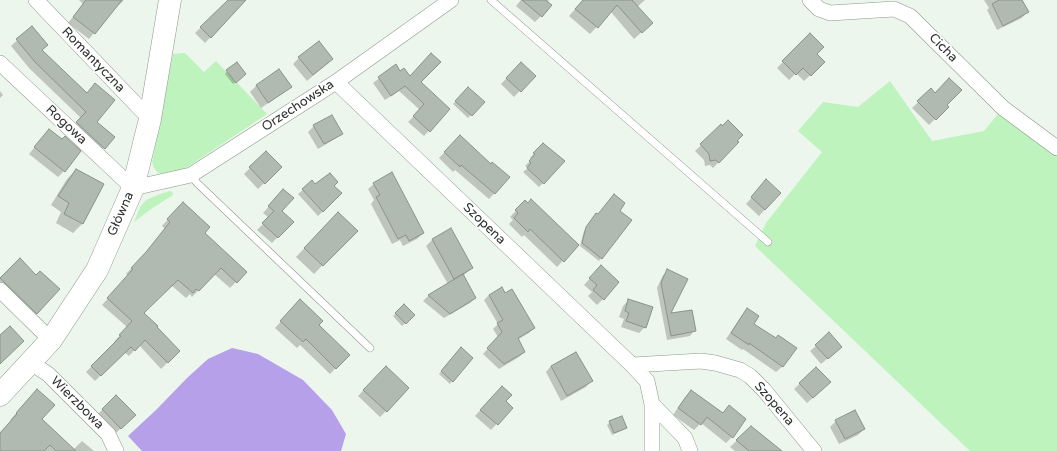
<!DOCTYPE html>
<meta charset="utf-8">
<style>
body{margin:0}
canvas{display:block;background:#ecf6ec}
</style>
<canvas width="1057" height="451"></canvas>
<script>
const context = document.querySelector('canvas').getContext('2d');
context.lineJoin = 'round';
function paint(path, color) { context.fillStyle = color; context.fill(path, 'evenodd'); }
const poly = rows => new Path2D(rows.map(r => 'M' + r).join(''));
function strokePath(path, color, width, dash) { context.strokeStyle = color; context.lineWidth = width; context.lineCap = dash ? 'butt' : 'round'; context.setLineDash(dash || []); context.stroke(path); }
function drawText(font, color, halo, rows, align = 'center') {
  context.font = font + ' "Varela Round",sans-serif'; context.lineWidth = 3.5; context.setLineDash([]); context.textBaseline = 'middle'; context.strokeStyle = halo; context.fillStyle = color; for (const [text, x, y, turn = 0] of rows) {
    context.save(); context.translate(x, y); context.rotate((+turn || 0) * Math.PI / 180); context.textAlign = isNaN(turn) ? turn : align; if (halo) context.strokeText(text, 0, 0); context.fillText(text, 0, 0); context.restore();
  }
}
paint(poly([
 [185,53,204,72,216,61,267,114,177,174,164,175,158,173,154,168,152,162,173,54],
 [890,81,932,141,984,131,1003,108,1057,155,1057,451,970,451,755,246,766,223,822,152,798,131,823,102,858,107],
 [170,191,173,193,173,195,151,209,134,222,140,207,146,200,160,194]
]), '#bef3be');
paint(poly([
 [232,348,258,354,303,380,332,410,346,434,341,451,142,451,128,436,157,409,187,378,208,359]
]), '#b6a0e9');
paint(poly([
 [79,0,124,0,119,5,117,4,89,39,68,23,83,4],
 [229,0,245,0,205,43,195,33],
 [521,0,549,0,541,16,535,22,516,6],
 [583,0,645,0,637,7,644,30,634,39,611,12,590,34,569,16],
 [984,0,1015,0,1027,12,1022,18,997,30,987,10,989,8],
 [32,27,41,50,86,94,95,85,96,122,114,137,98,154,71,129,81,118,29,68,11,46],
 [810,35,816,54,824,62,804,81,796,73,789,80,777,68],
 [299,58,332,59,307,81,293,64],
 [521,63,534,76,514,97,501,84],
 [396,66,400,72,420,82,449,109,424,136,408,122,420,110,399,91,385,100,373,83],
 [279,70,290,87,284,92,261,108,250,92,256,86],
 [227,71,242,77,233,84,225,74],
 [468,88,483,102,468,118,453,104],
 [931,90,947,107,929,125,912,108],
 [0,91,3,95,0,98],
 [314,126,341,133,335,139,318,149,308,132],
 [721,126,738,142,713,168,710,165,705,166,704,160,695,151],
 [49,130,64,171,58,177,29,154],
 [460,136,491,165,509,177,489,199,455,170,453,172,439,158],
 [543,144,543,183,539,187,523,172,528,168,525,166,532,159,530,158],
 [266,152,281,167,258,189,244,174],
 [76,170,103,185,82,224,73,233,56,223,61,212,51,205,67,179],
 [312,182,315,186,333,186,341,193,318,216,298,194],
 [374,184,423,233,417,239,403,246,400,240,392,244,371,204,374,200,368,189],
 [761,187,780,193,759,216,746,204],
 [278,196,281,211,292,222,272,243,257,230,269,218,263,213],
 [525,201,578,245,557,267,524,235,522,237,509,224,513,220,510,217],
 [177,209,246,272,230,288,214,274,192,297,190,294,186,298,171,285,143,313,179,351,161,369,139,345,129,356,124,352,95,381,86,372,115,343,114,342,127,327,102,305,128,276,126,274,140,259,165,229,162,226],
 [619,211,601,258,599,261,580,246,584,231,594,217],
 [338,213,356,231,314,274,296,257],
 [450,230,472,268,463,276,475,298,470,303,444,318,423,301,428,296,448,284,426,246,432,240],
 [20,260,37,313,31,319,0,289,0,279],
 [601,266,603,299,597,305,588,296,592,292,584,285],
 [668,271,669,315,694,331,690,336,667,340,657,288,663,275],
 [505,294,534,328,529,333,517,340,524,352,519,357,499,369,483,354,498,337,493,329,498,324,484,300,489,295],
 [629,300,645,327,639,333,621,327,624,319,619,317,623,306],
 [404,305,414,315,402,326,393,316],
 [294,307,348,355,330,374,300,345,297,348,275,328],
 [748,309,753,324,776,339,795,348,782,367,776,372,743,349,742,350,726,339,742,315],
 [816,346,835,352,821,364,810,351],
 [459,351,452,381,450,384,439,374],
 [551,366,591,381,586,387,561,401,546,372],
 [816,368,824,388,807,403,794,389],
 [380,373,386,411,380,417,358,396],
 [691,391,723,413,729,406,732,437,726,443,701,423,694,430,673,415,685,397],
 [496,393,512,408,491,430,475,416],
 [116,396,134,415,115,434,97,415],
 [30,397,41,419,73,450,82,441,94,451,0,451,0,433,11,421,10,420],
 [836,421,864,429,858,435,839,444,830,427],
 [610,422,625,427,623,430,612,435,607,425],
 [751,427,780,451,735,451,730,447]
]), '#0003');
const building = poly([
 [86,0,122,0,95,34,73,17,86,0],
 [228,0,246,0,211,38,200,27,228,0],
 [522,0,545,0,552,5,542,17,522,0],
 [583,0,632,0,653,23,642,33,617,5,598,28,575,9,583,0],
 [999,0,1022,0,1029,12,1003,26,992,4,999,0],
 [32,26,48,45,42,50,87,93,95,83,115,100,97,122,115,137,105,149,76,122,86,112,35,62,16,39,32,26],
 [810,33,824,47,817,54,825,62,811,76,803,68,796,75,782,61,810,33],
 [319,41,333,59,313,75,298,57,319,41],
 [431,53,441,62,421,82,450,109,430,132,413,116,424,104,405,86,391,96,378,77,396,64,400,71,404,68,410,76,431,53],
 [237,62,246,74,236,83,226,70,237,62],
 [521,62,536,76,521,92,506,78,521,62],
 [279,69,292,87,268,103,256,85,279,69],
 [949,78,962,90,947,105,949,107,936,120,917,101,931,88,935,93,949,78],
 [468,87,485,102,472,116,455,101,468,87],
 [332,115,343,134,324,144,313,125,332,115],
 [728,120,743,135,737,141,739,142,719,163,716,160,710,161,709,154,700,144,721,124,722,126,728,120],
 [49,129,62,139,65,136,81,151,65,172,34,147,49,129],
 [460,135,491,164,492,162,510,177,495,194,461,165,460,167,444,152,460,135],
 [543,143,565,161,544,184,527,168,531,163,529,161,535,154,533,153,543,143],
 [266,151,282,167,265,184,249,167,266,151],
 [76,169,104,184,83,224,64,214,69,203,58,196,76,169],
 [392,172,424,233,409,241,406,235,398,239,376,197,380,195,373,183,392,172],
 [330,173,338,182,334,186,342,193,323,212,302,189,312,180,315,184,330,173],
 [766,179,781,193,765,210,751,197,766,179],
 [283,189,294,198,282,211,294,222,278,238,262,223,274,211,268,206,283,189],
 [614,194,625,203,620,211,632,220,602,259,582,243,586,227,596,213,598,214,614,194],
 [531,199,579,245,564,262,530,229,528,232,514,218,518,213,515,210,525,200,528,203,531,199],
 [183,202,210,227,205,233,247,272,237,283,221,268,199,291,196,289,193,293,178,280,144,313,158,326,157,327,180,351,168,363,145,340,135,351,131,347,101,376,91,366,121,336,119,335,132,321,107,298,133,269,131,268,146,252,170,222,167,219,183,202],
 [338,212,358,231,323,266,304,248,338,212],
 [451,228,473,268,454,279,432,239,451,228],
 [20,258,36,275,40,271,60,289,37,314,0,278,20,258],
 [601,265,619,282,604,300,593,290,597,285,589,278,601,265],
 [667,269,688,279,671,313,692,310,696,331,671,336,661,283,667,269],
 [463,274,476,298,450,314,428,295,463,274],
 [502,287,505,293,512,289,535,328,518,338,525,352,504,364,487,348,502,332,497,323,503,320,489,295,502,287],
 [300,299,323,321,319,325,350,355,336,369,306,339,303,342,280,321,300,299],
 [628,299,653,307,646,328,626,321,629,313,625,311,628,299],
 [404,304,415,315,406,324,395,313,404,304],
 [747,308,759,316,754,324,776,338,778,335,797,348,783,367,749,343,749,345,731,333,747,308],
 [10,326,24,341,0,364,0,335,10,326],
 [829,332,842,347,828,359,815,345,829,332],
 [461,347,473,358,453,382,441,371,461,347],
 [576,352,593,381,567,396,551,366,576,352],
 [386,366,409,388,387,412,363,390,386,366],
 [816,367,831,382,813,398,799,383,816,367],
 [502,386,512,395,506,401,513,408,498,425,480,410,502,386],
 [37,389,55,405,42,419,76,451,56,451,50,445,44,451,0,451,0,433,17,414,16,413,37,389],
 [691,390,723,413,729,405,746,419,733,438,707,417,701,425,678,408,691,390],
 [116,395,136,415,121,429,102,409,116,395],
 [855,410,865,429,845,439,835,420,855,410],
 [622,416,627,428,614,433,609,421,622,416],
 [751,426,782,451,749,451,736,440,751,426]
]);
paint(building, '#b1bab1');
strokePath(building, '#8a938a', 1);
const lane = poly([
 [491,0,768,242],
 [191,175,197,183,370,348]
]);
const street = poly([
 [36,0,150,119],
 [810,0,819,9,830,13,894,9,910,16,1003,108,1057,148],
 [0,63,133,188,191,175,336,82,451,0],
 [336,82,632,365,701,361,715,363,740,370,750,376,764,390,814,451],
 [0,290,51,340],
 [31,363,48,374,108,434,116,451],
 [632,365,647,381,652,404,685,438,690,451],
 [652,451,652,404]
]);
const primary = poly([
 [0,395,51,340,97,270,133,188,150,119,170,0]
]);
strokePath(lane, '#8e978e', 8);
strokePath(street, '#8e978e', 16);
strokePath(primary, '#8e978e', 23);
strokePath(lane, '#fff', 7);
strokePath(street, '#fff', 15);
strokePath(primary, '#fff', 22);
drawText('13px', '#2e322e', '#fff', [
 ["Cicha",943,48,45],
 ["Romantyczna",93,60,46],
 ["Orzechowska",298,106,-33],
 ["Rogowa",66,125,43],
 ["Główna",121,214,-66],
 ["Szopena",484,224,44],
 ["Wierzbowa",77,403,45],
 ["Szopena",774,404,49]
]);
</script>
